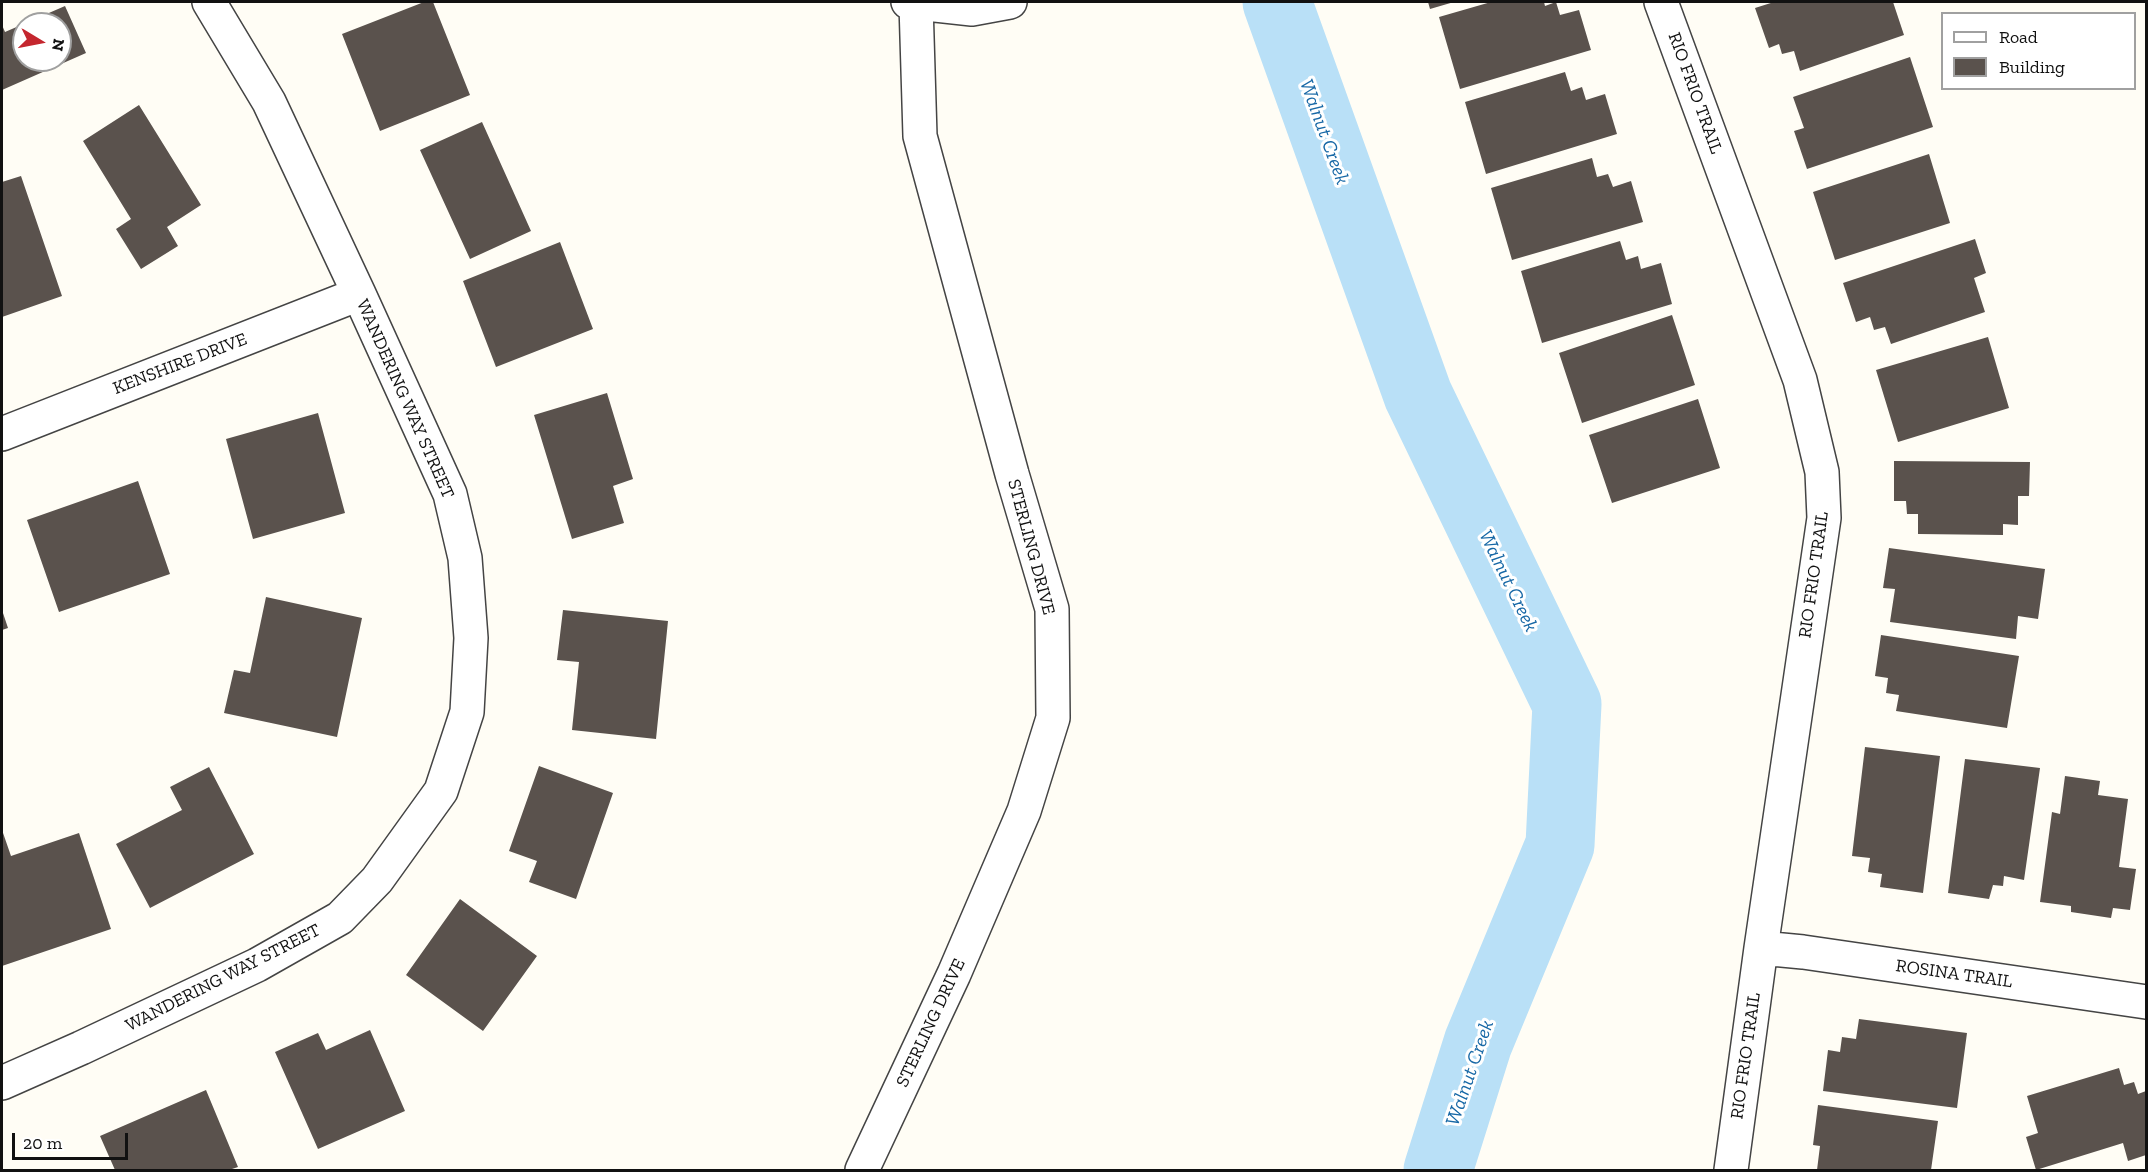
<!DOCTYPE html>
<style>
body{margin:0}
#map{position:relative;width:2148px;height:1172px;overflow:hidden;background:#fffdf5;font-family:"Zilla Slab",serif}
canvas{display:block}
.frame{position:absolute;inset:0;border:3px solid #111;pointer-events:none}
.legend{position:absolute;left:1941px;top:12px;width:195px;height:78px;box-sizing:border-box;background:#fff;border:2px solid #a0a0a0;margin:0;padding:8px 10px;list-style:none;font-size:18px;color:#111}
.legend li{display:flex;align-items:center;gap:12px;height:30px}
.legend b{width:30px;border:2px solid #a0a0a0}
.north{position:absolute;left:12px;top:12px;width:60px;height:60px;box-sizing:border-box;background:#fff;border:2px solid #a0a0a0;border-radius:50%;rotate:100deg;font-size:16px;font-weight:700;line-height:24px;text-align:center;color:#111}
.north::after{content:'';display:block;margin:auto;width:21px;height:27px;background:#c4262e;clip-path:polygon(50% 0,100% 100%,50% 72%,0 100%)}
.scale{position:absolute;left:12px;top:1133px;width:116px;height:27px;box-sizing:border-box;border:3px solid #111;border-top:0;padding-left:8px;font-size:18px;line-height:21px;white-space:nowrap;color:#111;-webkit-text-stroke:4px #fff;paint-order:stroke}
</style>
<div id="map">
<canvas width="2148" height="1172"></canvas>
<div class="frame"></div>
<ul class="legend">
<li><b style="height:8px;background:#fff"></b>Road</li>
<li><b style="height:16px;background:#5a524d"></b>Building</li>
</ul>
<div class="north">N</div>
<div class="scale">20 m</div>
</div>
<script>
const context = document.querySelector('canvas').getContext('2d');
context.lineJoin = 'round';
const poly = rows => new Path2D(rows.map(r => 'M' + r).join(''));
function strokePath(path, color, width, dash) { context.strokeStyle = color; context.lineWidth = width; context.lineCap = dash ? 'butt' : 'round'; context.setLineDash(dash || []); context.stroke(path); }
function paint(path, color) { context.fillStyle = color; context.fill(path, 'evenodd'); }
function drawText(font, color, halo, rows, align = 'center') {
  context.font = font + ' "Zilla Slab",serif'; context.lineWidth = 6; context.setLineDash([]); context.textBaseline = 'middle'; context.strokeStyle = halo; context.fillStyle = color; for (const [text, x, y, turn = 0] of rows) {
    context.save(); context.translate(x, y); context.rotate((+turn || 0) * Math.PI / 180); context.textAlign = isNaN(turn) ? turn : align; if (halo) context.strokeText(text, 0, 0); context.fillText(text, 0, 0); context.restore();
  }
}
strokePath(poly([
 [1277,2,1418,395,1567,704,1560,845,1478,1043,1438,1170]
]), '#b9e0f7', 69);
paint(poly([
 [424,2,433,2,470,95,380,131,342,34],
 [1428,2,1454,2,1430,9],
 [1491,2,1544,2,1545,6,1556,2,1560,15,1579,10,1591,50,1460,89,1439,17],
 [1774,2,1893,2,1904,35,1800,71,1794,51,1782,54,1779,44,1769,48,1755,8],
 [65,6,86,53,2,90,2,25,5,32],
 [24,24,60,24,60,60,24,60],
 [1910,57,1933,127,1807,169,1794,131,1804,128,1793,97],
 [1565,72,1571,91,1582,87,1586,100,1605,94,1617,134,1486,174,1465,102],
 [139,105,201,205,167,227,178,246,141,269,116,229,131,219,83,141],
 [482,122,531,231,470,259,420,150],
 [1929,154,1950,223,1835,260,1813,192],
 [1592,158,1597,177,1608,174,1613,187,1631,181,1643,222,1512,260,1491,188],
 [21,176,62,296,2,317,2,182],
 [1975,239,1986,273,1974,278,1985,312,1891,344,1885,327,1874,330,1870,317,1856,322,1843,283],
 [1620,241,1626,260,1638,256,1641,269,1661,263,1672,304,1542,343,1521,271],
 [560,242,593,329,496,367,463,281],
 [1672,315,1695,385,1582,423,1559,353],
 [1988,337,2009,408,1898,442,1876,370],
 [607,393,633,479,613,486,624,523,572,539,534,415],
 [1698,399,1720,468,1612,503,1589,435],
 [318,413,345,513,253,539,226,439],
 [1894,461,2030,462,2029,496,2018,496,2018,525,2003,524,2003,535,1918,534,1918,514,1907,514,1906,501,1894,501],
 [138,481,170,574,59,612,27,520],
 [1889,548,2045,569,2038,619,2018,616,2016,639,1890,622,1895,589,1883,588],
 [266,597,362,618,337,737,224,713,234,670,250,673],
 [2,610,8,628,2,630],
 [563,610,668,621,656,739,572,730,579,662,557,660],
 [1881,635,2019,656,2007,728,1896,711,1899,695,1886,693,1888,678,1875,676],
 [1865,747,1940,756,1923,893,1880,887,1882,874,1868,872,1870,858,1852,856],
 [1965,759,2040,768,2024,880,2004,876,2003,886,1993,885,1989,899,1948,893],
 [539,766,613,793,576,899,529,882,537,861,509,851],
 [209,767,254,854,150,908,116,844,182,810,170,787],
 [2065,776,2100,781,2098,795,2128,799,2119,867,2136,869,2130,910,2113,908,2111,918,2071,912,2071,906,2040,902,2052,812,2060,814],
 [2,830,11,856,79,833,111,929,2,966],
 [460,899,537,956,483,1031,406,975],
 [1859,1019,1967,1033,1957,1108,1823,1091,1828,1050,1840,1052,1842,1037,1856,1039],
 [370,1030,405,1111,318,1149,275,1052,318,1033,326,1050],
 [2119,1068,2124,1085,2134,1082,2138,1094,2146,1091,2146,1155,2128,1161,2123,1143,2036,1170,2026,1137,2038,1133,2027,1096],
 [206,1090,238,1167,229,1170,115,1170,100,1136],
 [1818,1105,1938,1121,1931,1170,1817,1170,1820,1146,1813,1145]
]), '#5a524d');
const minor = poly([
 [908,2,972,9,1010,2],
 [1661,2,1800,380,1822,472,1824,518,1761,948,1731,1170],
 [2,434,359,294],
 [1761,948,1803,952,2146,1002],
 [2,1083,81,1048,257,965,340,918,377,880,441,791,467,712,471,638,465,558,450,494,359,294,269,102,209,2],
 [862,1170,954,974,1024,811,1053,718,1052,609,1012,474,920,136,916,4]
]);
strokePath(minor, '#444', 36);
strokePath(minor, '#fff', 33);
drawText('18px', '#111', '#fff', [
 ["RIO FRIO TRAIL",1695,93,70],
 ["KENSHIRE DRIVE",180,364,-21],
 ["WANDERING WAY STREET",405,399,66],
 ["STERLING DRIVE",1031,547,75],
 ["RIO FRIO TRAIL",1814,575,-82],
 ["ROSINA TRAIL",1954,974,8],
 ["WANDERING WAY STREET",223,978,-27],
 ["STERLING DRIVE",931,1023,-65],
 ["RIO FRIO TRAIL",1746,1056,-82]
]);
drawText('italic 20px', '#1768a6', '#fff', [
 ["Walnut Creek",1324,132,70],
 ["Walnut Creek",1508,581,64],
 ["Walnut Creek",1470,1073,-71]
]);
</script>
